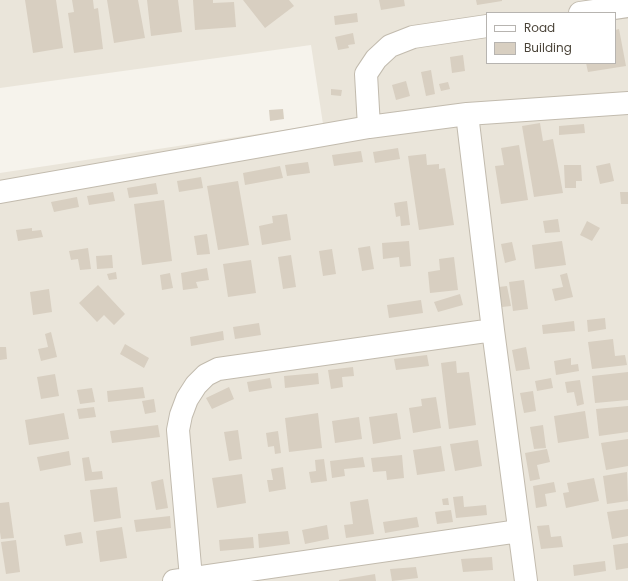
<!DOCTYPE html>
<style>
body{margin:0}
#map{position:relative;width:628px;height:581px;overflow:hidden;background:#f6f3ec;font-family:Poppins,sans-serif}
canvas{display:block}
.legend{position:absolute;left:486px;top:12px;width:130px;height:52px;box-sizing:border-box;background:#fff;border:1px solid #b7b4b0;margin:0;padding:5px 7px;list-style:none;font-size:12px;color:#4b4439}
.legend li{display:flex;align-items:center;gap:8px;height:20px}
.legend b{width:20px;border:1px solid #b7b4b0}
</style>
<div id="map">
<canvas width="628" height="581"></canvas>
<ul class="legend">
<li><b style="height:5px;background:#fff"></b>Road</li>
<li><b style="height:11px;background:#d8cfc1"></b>Building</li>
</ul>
</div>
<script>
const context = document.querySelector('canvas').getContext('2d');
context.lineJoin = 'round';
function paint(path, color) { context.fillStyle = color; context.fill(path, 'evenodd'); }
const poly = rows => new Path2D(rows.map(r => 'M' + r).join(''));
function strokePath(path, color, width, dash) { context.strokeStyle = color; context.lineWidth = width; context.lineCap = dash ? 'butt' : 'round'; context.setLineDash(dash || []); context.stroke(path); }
paint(poly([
 [0,0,628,0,628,581,0,581,0,173,323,124,311,45,0,88],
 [487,13,615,13,615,63,487,63]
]), '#eae5da');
paint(poly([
 [25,0,56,0,63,48,33,53],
 [72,0,93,0,94,9,98,8,103,49,74,53,68,13,74,12],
 [107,0,138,0,145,38,114,43],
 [147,0,178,0,182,32,151,36],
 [193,0,213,0,213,3,234,2,236,27,195,30],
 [243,0,289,0,294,6,265,28],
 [379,0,404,0,405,6,381,10],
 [476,0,502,0,502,1,477,5],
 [357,13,358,22,335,25,334,16],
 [619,29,626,66,588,72,586,63,615,63,615,30],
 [353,33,355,44,348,45,349,48,338,50,335,37],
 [463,55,465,71,452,73,450,57],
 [431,70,435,94,426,96,421,72],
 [406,81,410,96,396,100,392,85],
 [448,82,450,89,441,91,439,84],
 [331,89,342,90,341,96,331,95],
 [283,109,284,119,270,121,269,110],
 [540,123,543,141,553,139,563,193,534,197,522,126],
 [584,124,585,133,559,135,559,126],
 [519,145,528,200,501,204,495,166,504,165,501,148],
 [398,148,400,159,375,163,373,152],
 [361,151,363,162,334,166,332,155],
 [426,154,427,165,439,164,439,169,445,168,454,225,419,230,408,156],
 [308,162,310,173,287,176,285,165],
 [610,163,614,181,600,184,596,166],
 [564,165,581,165,582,181,576,181,576,188,565,188],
 [280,166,283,178,245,185,243,173],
 [201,177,203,188,179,192,177,181],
 [238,181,249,245,218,250,207,186],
 [156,183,158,194,129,198,127,188],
 [113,192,115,201,89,205,87,196],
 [620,192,628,192,628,204,621,204],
 [77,197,79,207,54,212,51,202],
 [164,200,172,261,142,265,134,204],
 [407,201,410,225,401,226,400,216,396,217,394,203],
 [287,214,291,240,262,245,259,226,273,223,272,216],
 [558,219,560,232,545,233,543,221],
 [587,221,600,228,592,241,580,235],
 [32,228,32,231,41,230,43,237,18,241,16,230],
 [207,234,210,254,197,255,194,236],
 [409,241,411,266,400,267,399,257,383,259,382,243],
 [562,241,566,265,535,269,532,245],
 [512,242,516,260,505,263,501,244],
 [370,246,374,269,362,271,358,248],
 [88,248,91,269,80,270,78,259,71,260,69,251],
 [332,249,336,274,323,276,319,251],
 [112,255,113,268,97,269,96,256],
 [291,255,296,287,283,289,278,257],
 [454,257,458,290,430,293,428,272,440,270,439,259],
 [251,260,256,293,228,297,223,264],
 [207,268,209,280,196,282,198,288,183,290,181,273],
 [116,272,117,279,109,280,107,274],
 [170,273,173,288,162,290,160,275],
 [567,273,573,297,555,301,552,289,563,287,560,275],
 [524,280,528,309,513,311,509,282],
 [98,285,125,314,114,325,104,315,97,322,79,303],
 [507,286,511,306,502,307,499,287],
 [49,289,52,312,33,315,30,292],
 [460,294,463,305,438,312,434,302],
 [421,300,423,313,389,318,387,305],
 [605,318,606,329,588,332,587,320],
 [574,321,575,331,543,334,542,325],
 [259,323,261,335,235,339,233,327],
 [223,331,224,340,191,346,190,337],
 [51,332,57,357,41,361,38,349,48,347,45,334],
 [613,339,615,356,625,355,627,365,592,369,588,342],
 [125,344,149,358,144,368,120,354],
 [0,347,6,347,7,359,0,360],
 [526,347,530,369,516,371,512,350],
 [427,355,429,366,396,370,394,359],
 [571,358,571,365,578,364,579,371,556,375,554,361],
 [456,361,457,373,469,372,476,425,449,429,441,363],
 [353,367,354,376,342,377,343,387,331,389,328,370],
 [628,372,628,400,595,403,592,376],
 [318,373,319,384,285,388,284,376],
 [55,374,59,396,41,399,37,377],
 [270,378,272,388,249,392,247,382],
 [551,378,553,388,537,391,535,381],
 [580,380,584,404,577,406,574,392,567,393,565,382],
 [143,387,145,398,108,402,107,391],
 [229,387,234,399,212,409,206,398],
 [92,388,95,402,80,404,77,390],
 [533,391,536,411,524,413,520,393],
 [436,397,441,428,413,433,409,408,422,406,421,399],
 [154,399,156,412,145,414,142,401],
 [628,406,628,432,599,436,596,409],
 [94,407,96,417,79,419,77,409],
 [585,411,589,438,558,443,554,416],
 [64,413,69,439,29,445,25,420],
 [318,413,322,448,289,452,285,418],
 [397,413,401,439,373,444,369,417],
 [359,417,362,439,335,443,332,421],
 [158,425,160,437,112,443,110,431],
 [543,425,546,448,534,449,530,427],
 [238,430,242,459,229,461,224,432],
 [278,431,281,453,275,454,274,446,268,447,266,433],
 [628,439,628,466,606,470,601,443],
 [478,440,482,466,455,471,450,444],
 [441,446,445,471,417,475,413,450],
 [547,449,550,462,537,465,540,479,530,481,525,453],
 [69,451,71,465,40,471,37,457],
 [402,455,404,478,387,480,386,471,373,472,371,458],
 [89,457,92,472,102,471,103,479,85,481,82,458],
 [363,457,365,467,344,469,345,476,332,478,330,461],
 [324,459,327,481,311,483,309,472,316,471,315,460],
 [283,467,286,489,269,492,267,480,273,480,271,469],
 [627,472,628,501,607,504,603,476],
 [242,474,246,503,217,508,212,478],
 [594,478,599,501,566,508,563,493,569,492,567,483],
 [163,479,168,508,156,510,151,482],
 [554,482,556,492,545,494,547,506,536,508,533,486],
 [117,487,121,518,94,522,90,490],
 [463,496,464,507,486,505,487,515,456,518,453,497],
 [448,498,449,505,443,505,442,499],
 [368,499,374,534,346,538,344,525,353,524,350,502],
 [9,502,14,538,1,539,0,532,0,503],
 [628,509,628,536,612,539,607,512],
 [451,510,453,522,437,524,435,512],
 [170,516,171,528,136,532,134,520],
 [417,517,419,527,385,533,383,522],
 [327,525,329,539,305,544,302,530],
 [549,525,551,537,561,536,563,547,541,549,537,526],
 [122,527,127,558,100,562,96,531],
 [288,531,290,544,259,548,258,534],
 [81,532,83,543,66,546,64,535],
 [253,537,254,548,220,551,219,540],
 [16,540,20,572,6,574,1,542],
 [628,543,628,568,616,570,613,545],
 [492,557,493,570,463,572,461,559],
 [605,561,606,571,574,576,573,565],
 [416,567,418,578,392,581,390,569],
 [375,574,376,581,339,581,339,580]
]), '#d8cfc1');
const minor = poly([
 [580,13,628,6],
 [467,114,493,330,526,581],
 [369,127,366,74,376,59,390,46,413,37,487,26],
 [0,192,369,127,467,114,628,103],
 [191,578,178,430,181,415,187,399,196,385,206,375,218,369,493,330],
 [174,581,519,531]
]);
strokePath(minor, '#c2bbae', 24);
strokePath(minor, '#fff', 22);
</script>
